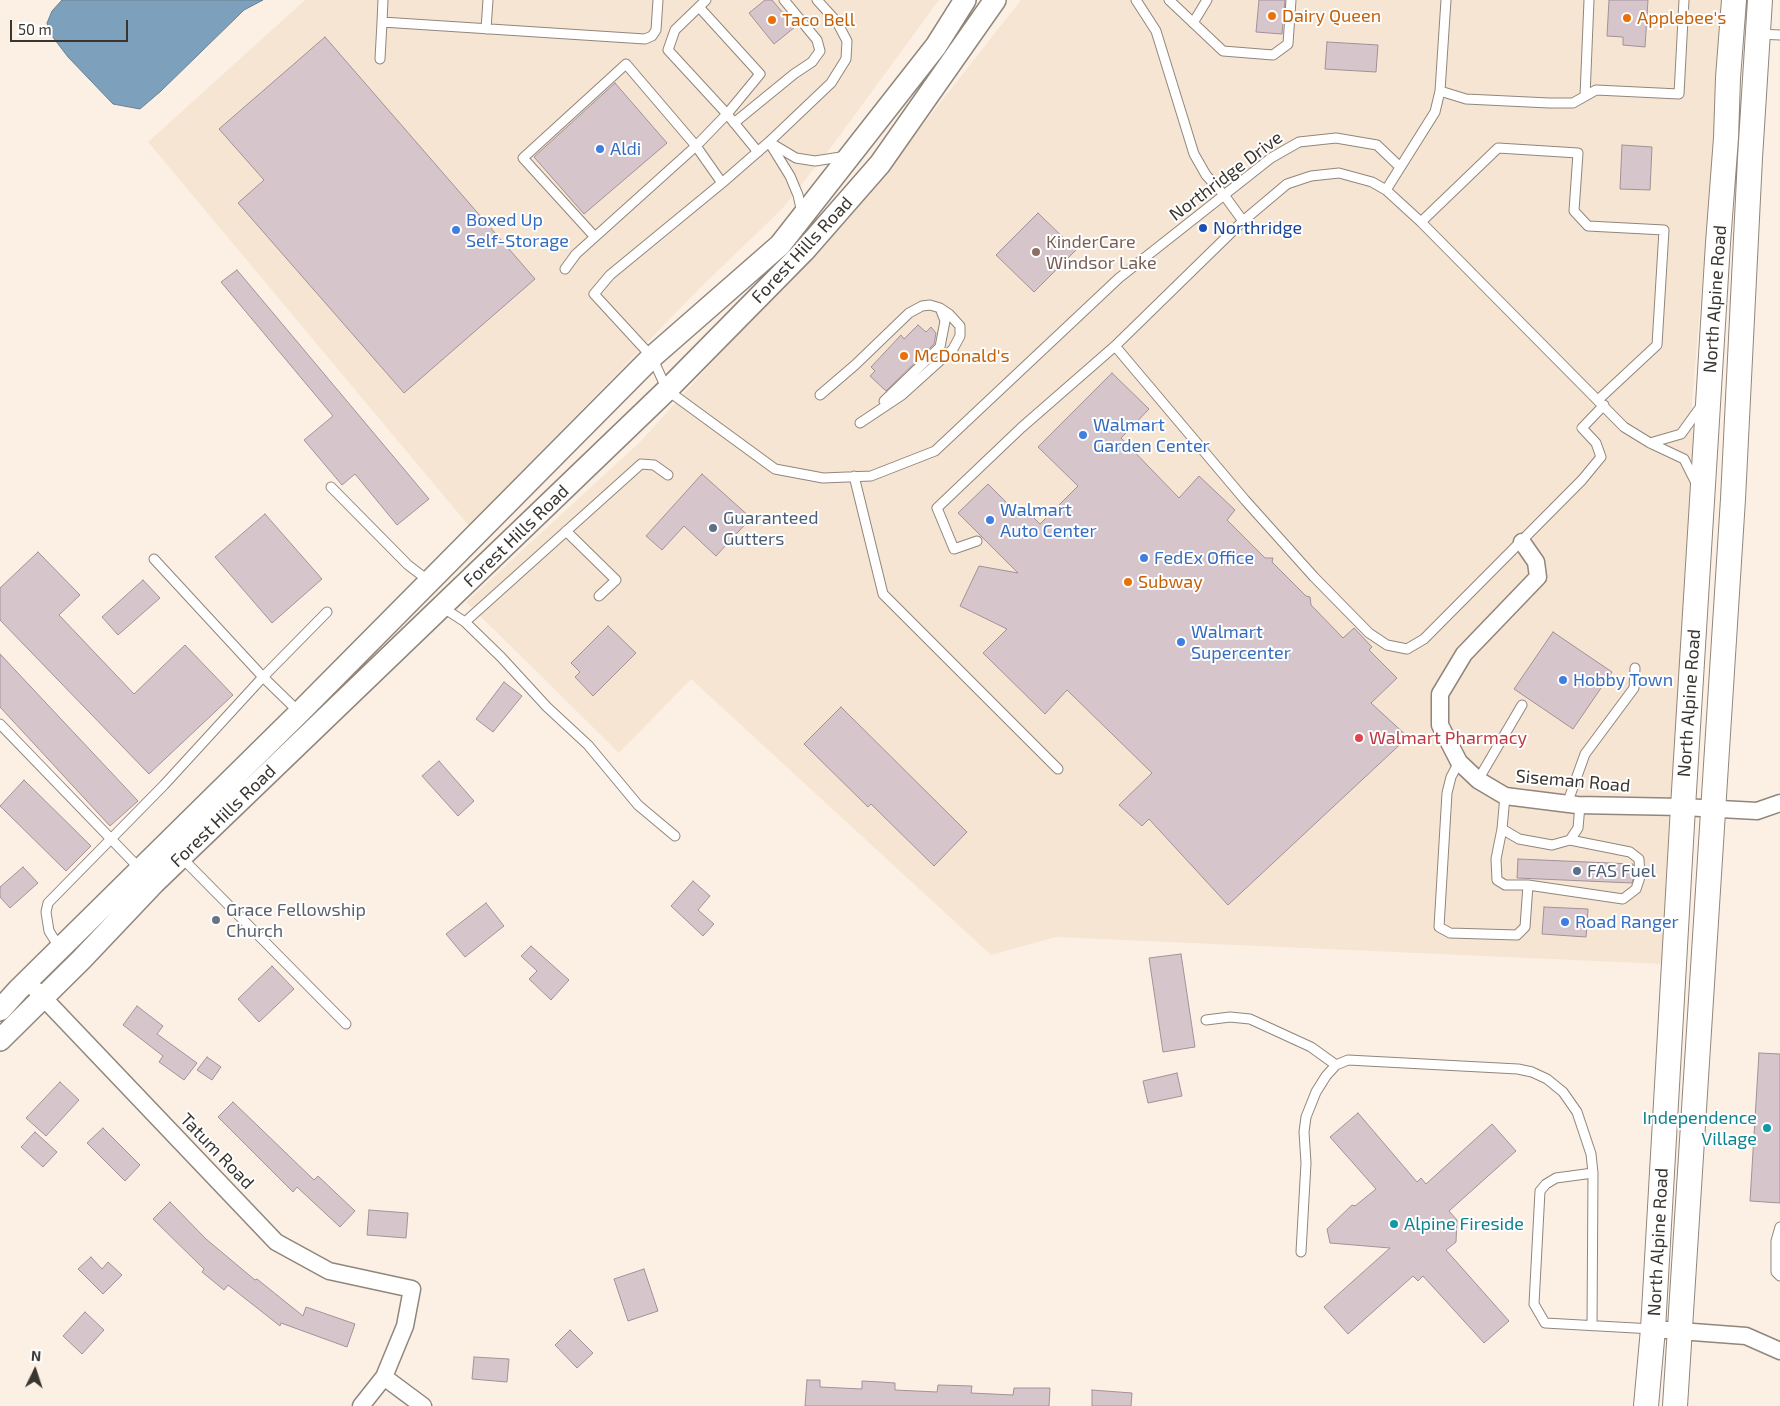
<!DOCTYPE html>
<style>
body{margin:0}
#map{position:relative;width:1780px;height:1406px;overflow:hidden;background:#fcf0e4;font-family:"Exo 2",sans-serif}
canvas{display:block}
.north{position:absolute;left:10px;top:1346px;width:50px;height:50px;-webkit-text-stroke:4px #fff;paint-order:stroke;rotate:4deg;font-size:14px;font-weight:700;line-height:20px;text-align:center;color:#393530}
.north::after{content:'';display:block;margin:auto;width:18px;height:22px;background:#393530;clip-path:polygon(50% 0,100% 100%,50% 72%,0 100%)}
.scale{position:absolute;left:10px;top:20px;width:118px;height:22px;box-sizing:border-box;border:2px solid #393530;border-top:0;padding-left:6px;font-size:15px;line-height:18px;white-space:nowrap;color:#393530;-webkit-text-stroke:4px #fff;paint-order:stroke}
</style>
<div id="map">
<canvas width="1780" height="1406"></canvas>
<div class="north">N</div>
<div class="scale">50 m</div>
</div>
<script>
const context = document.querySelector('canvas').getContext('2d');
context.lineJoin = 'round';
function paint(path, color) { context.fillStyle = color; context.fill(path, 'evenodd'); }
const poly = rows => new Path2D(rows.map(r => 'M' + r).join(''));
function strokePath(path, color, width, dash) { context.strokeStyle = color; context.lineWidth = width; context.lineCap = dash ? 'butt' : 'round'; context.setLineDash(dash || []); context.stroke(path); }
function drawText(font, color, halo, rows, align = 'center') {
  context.font = font + ' "Exo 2",sans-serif'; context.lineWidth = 4; context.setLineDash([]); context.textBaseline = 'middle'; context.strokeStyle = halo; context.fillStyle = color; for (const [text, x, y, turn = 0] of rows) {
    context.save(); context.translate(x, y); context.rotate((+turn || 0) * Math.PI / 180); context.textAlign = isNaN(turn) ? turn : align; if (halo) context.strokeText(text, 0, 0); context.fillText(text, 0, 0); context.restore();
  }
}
paint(poly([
 [305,0,939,0,832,146,782,209,700,288,469,526,148,142],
 [1021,0,1725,0,1710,231,1703,273,1692,402,1694,494,1664,964,1056,937,991,955,691,679,619,753,466,602,641,441,902,151]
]), '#f7e5d3');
const water = poly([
 [62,0,263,0,244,10,161,91,140,109,113,104,68,57,49,32,47,23,52,11,62,0]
]);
paint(water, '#7da1bc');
strokePath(water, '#698192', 1);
const building = poly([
 [765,0,772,0,795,27,774,44,749,13,765,0],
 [1259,0,1285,0,1282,34,1256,32,1259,0],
 [1609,0,1648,0,1645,47,1623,45,1623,37,1607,36,1609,0],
 [325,37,535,279,404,393,238,203,264,180,219,129,325,37],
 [1327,42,1378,45,1376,72,1325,69,1327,42],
 [615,83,667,143,584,214,534,157,615,83],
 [1622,145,1652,147,1650,190,1620,189,1622,145],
 [1038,213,1076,250,1034,292,996,255,1038,213],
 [237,270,429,499,397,525,355,474,342,485,304,440,333,416,221,282,237,270],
 [918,325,926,332,931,327,936,333,934,344,886,391,870,376,875,371,871,367,901,335,904,339,918,325],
 [1112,373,1149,409,1121,438,1179,498,1199,476,1235,510,1227,520,1265,558,1273,558,1272,562,1306,596,1310,597,1311,605,1343,638,1354,628,1372,647,1369,650,1397,678,1371,703,1408,737,1228,905,1149,819,1142,826,1119,805,1152,773,1067,690,1045,714,983,653,1007,629,960,606,979,566,1018,573,958,513,988,484,1017,513,1023,507,1040,524,1078,486,1038,447,1112,373],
 [702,474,751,518,716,556,684,526,662,550,646,536,702,474],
 [265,514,322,579,272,623,215,557,265,514],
 [38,552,80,595,59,615,134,694,185,645,233,695,149,774,0,620,0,588,38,552],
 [143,580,160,598,118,635,102,617,143,580],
 [608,626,636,653,593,696,575,677,580,672,571,663,608,626],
 [1553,632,1612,672,1573,729,1514,689,1553,632],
 [0,654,138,801,110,826,0,707,0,654],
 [504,682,522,696,493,732,476,719,504,682],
 [841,707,967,832,934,866,871,804,868,807,804,744,841,707],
 [439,761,474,801,458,816,422,776,439,761],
 [24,780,91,846,66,871,0,806,24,780],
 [1518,859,1633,864,1634,876,1632,883,1517,878,1518,859],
 [23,867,38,883,10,908,0,897,0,887,23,867],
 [693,881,710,896,698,910,714,924,703,936,671,906,693,881],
 [486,903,504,926,465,957,446,934,486,903],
 [1544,907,1588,909,1586,937,1542,934,1544,907],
 [531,946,569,980,551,1000,529,979,537,971,521,956,531,946],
 [1181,954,1195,1047,1163,1052,1149,958,1181,954],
 [272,966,294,989,259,1022,238,999,272,966],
 [137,1006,163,1026,157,1034,197,1063,184,1080,159,1062,163,1056,123,1025,137,1006],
 [1759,1053,1780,1054,1780,1203,1750,1201,1759,1053],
 [207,1057,221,1067,212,1080,197,1070,207,1057],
 [1177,1073,1182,1096,1148,1103,1143,1081,1177,1073],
 [60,1082,79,1100,46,1136,26,1118,60,1082],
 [233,1102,314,1180,318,1176,355,1211,340,1227,297,1187,293,1192,218,1117,233,1102],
 [1358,1113,1417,1182,1421,1178,1426,1184,1492,1124,1516,1151,1449,1211,1457,1220,1456,1242,1446,1250,1509,1321,1484,1343,1423,1276,1418,1281,1413,1276,1348,1334,1324,1307,1390,1248,1330,1243,1327,1229,1352,1205,1355,1206,1376,1189,1330,1137,1358,1113],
 [103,1128,140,1165,125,1181,87,1143,103,1128],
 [35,1132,57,1152,43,1167,21,1147,35,1132],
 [170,1202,206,1239,255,1280,257,1279,303,1316,306,1307,355,1324,347,1347,281,1323,280,1326,228,1285,224,1290,202,1272,204,1269,153,1219,170,1202],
 [369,1210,408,1213,406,1238,367,1235,369,1210],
 [91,1257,102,1269,108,1262,122,1275,103,1294,78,1269,91,1257],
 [644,1269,658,1311,628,1321,614,1279,644,1269],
 [85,1312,104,1330,82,1354,63,1336,85,1312],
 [570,1330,593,1353,577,1368,555,1345,570,1330],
 [474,1357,509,1359,507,1382,472,1379,474,1357],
 [807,1380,820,1380,820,1387,862,1389,862,1381,881,1382,895,1383,895,1390,937,1392,938,1385,972,1386,971,1393,1013,1395,1014,1388,1050,1388,1049,1406,805,1406,807,1380],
 [1092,1390,1132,1393,1131,1406,1092,1406,1092,1390]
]);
paint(building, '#d7c5cc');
strokePath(building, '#a29298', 1);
const service = poly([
 [706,0,675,30,668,50,727,114,758,152],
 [817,0,837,22,847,41,846,59,831,83,769,142,722,183,610,275,594,294,652,357,667,390,775,469,823,478,871,476,935,451,1119,278,1271,158,1299,142,1336,138,1377,145,1400,167],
 [1169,0,1223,51,1273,55,1288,44,1291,0],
 [382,22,383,0],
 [1193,23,1207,0],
 [486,29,488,0],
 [1758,34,1780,35],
 [380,59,382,22,645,39,652,36,656,30,658,0],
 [1440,91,1466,99,1549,103,1573,103,1596,90,1679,94,1684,0],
 [1585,96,1589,0],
 [734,123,794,74,812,62,820,51,817,40,784,0],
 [1386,190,1435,112,1440,91,1446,0],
 [802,213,798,195,790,176,769,142,796,158,815,161,847,156],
 [1243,221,1287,184,1311,176,1339,173,1372,182,1386,190,1421,222,1624,427,1650,443,1684,459,1697,485],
 [1421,222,1498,148,1578,153,1574,211,1588,226,1664,230,1657,345,1598,400],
 [595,237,523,158,626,64,696,146,722,183],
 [565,269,576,254,696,146,727,114,760,74,699,7],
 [1115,346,1245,500,1314,577,1369,633,1387,645,1407,649,1424,639,1582,480,1601,457,1596,443,1582,428,1604,405],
 [820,395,855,365,909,313,922,306,930,305,940,308,949,314,960,326,960,336,953,349,902,395,860,423],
 [884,401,940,347,945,321,940,308],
 [1650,443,1681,434,1702,405],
 [854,476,883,594,1058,769],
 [331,487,408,565,429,581],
 [566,531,616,580,599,596],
 [977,541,954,549,937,508,1021,428,1115,346,1243,221,1224,195,1206,175,1194,154,1156,31,1136,0],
 [154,559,263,677,299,712],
 [442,607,465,622,641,464,654,465,668,475],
 [465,622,501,657,547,707,588,745,638,805,675,836],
 [0,724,141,870],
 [1459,762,1451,777,1447,793,1439,927,1450,933,1517,935,1525,927,1528,885],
 [1478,780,1522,705],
 [1505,796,1502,829,1519,839,1552,845,1570,840,1578,828,1580,805],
 [1567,804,1585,754,1634,688,1635,668],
 [1502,829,1496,859,1497,880,1505,885,1528,885,1623,899,1636,889,1640,877,1639,859,1630,852,1570,840],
 [181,857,346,1024],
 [62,947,54,939,49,931,46,912,48,903,164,785,263,677,327,612],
 [1206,1020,1230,1017,1250,1019,1311,1047,1336,1065],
 [1780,1227,1776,1241,1776,1272,1780,1276],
 [1301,1252,1306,1163,1304,1132,1306,1117,1316,1092,1326,1076,1336,1065,1348,1060,1518,1069,1532,1072,1547,1079,1563,1092,1577,1112,1591,1154,1593,1173,1556,1178,1546,1184,1540,1191,1534,1304,1545,1323,1653,1329],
 [1592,1326,1593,1173]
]);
const minor = poly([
 [1522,542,1536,562,1538,577,1464,654,1440,694,1440,725,1459,762,1478,780,1505,796,1577,805,1683,807,1757,811,1780,803],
 [36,990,276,1242,329,1271,412,1289,405,1326,384,1377,361,1406],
 [1653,1329,1746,1336,1780,1351],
 [384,1377,423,1406]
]);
const tertiary = poly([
 [0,1010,18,990,300,712,652,357,780,245,936,46,965,0],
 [0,1040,81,960,154,883,667,390,804,251,880,164,995,0]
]);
const secondary = poly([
 [1646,1406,1653,1329,1683,807,1718,243,1726,138,1728,78,1734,0],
 [1675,1406,1733,499,1750,158,1760,0]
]);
strokePath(service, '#91867b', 11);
strokePath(minor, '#91867b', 19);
strokePath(tertiary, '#91867b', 24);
strokePath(secondary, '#91867b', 26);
strokePath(service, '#fff', 9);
strokePath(minor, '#fff', 16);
strokePath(tertiary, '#fff', 21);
strokePath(secondary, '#fff', 24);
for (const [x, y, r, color] of [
 [1272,16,5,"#e8710a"],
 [1627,18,5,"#e8710a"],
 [772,20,5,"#e8710a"],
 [600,149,5,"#3f7fe0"],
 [1203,228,5,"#1a4fb4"],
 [456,230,5,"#3f7fe0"],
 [1036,252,5,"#8d6e63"],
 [904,356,5,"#e8710a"],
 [1083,435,5,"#3f7fe0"],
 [990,520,5,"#3f7fe0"],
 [713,528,5,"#5c6f8a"],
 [1144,558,5,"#3f7fe0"],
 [1128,582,5,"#e8710a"],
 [1181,642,5,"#3f7fe0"],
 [1563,680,5,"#3f7fe0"],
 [1359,738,5,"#e0444e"],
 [1577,871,5,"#5c6f8a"],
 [216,920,5,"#6b7280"],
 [1565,922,5,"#3f7fe0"],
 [1767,1128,5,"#0f9aa8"],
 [1394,1224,5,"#0f9aa8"]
]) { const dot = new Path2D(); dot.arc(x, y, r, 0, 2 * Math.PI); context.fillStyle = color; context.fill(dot); strokePath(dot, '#fff', 2); }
drawText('18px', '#c56008', '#fff', [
 ["Dairy Queen",1282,16],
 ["Applebee's",1637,18],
 ["Taco Bell",782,20],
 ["McDonald's",914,356],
 ["Subway",1138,582]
], 'left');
drawText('18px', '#366cbe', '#fff', [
 ["Aldi",610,149],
 ["Boxed Up",466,220],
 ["Self-Storage",466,241],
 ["Walmart",1093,425],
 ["Garden Center",1093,446],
 ["Walmart",1000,510],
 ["Auto Center",1000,531],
 ["FedEx Office",1154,558],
 ["Walmart",1191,632],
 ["Supercenter",1191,653],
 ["Hobby Town",1573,680],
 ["Road Ranger",1575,922]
], 'left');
drawText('18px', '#393530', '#fff', [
 ["Northridge Drive",1226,176,-37],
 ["Forest Hills Road",802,250,-47],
 ["North Alpine Road",1715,299,-86],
 ["Forest Hills Road",516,536,-44],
 ["North Alpine Road",1689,703,-86],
 ["Siseman Road",1573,781,5],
 ["Forest Hills Road",223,816,-44],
 ["Tatum Road",217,1151,46],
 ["North Alpine Road",1658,1242,-87]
]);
drawText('18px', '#164399', '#fff', [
 ["Northridge",1213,228]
], 'left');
drawText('18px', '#785e54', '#fff', [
 ["KinderCare",1046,242],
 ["Windsor Lake",1046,263]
], 'left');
drawText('18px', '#4e5e75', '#fff', [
 ["Guaranteed",723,518],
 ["Gutters",723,539],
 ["FAS Fuel",1587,871]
], 'left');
drawText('18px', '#be3a42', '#fff', [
 ["Walmart Pharmacy",1369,738]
], 'left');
drawText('18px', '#5b616d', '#fff', [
 ["Grace Fellowship",226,910],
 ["Church",226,931]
], 'left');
drawText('18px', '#0d838f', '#fff', [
 ["Independence",1757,1118],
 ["Village",1757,1139],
 ["Alpine Fireside",1404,1224,"left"]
], 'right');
</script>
